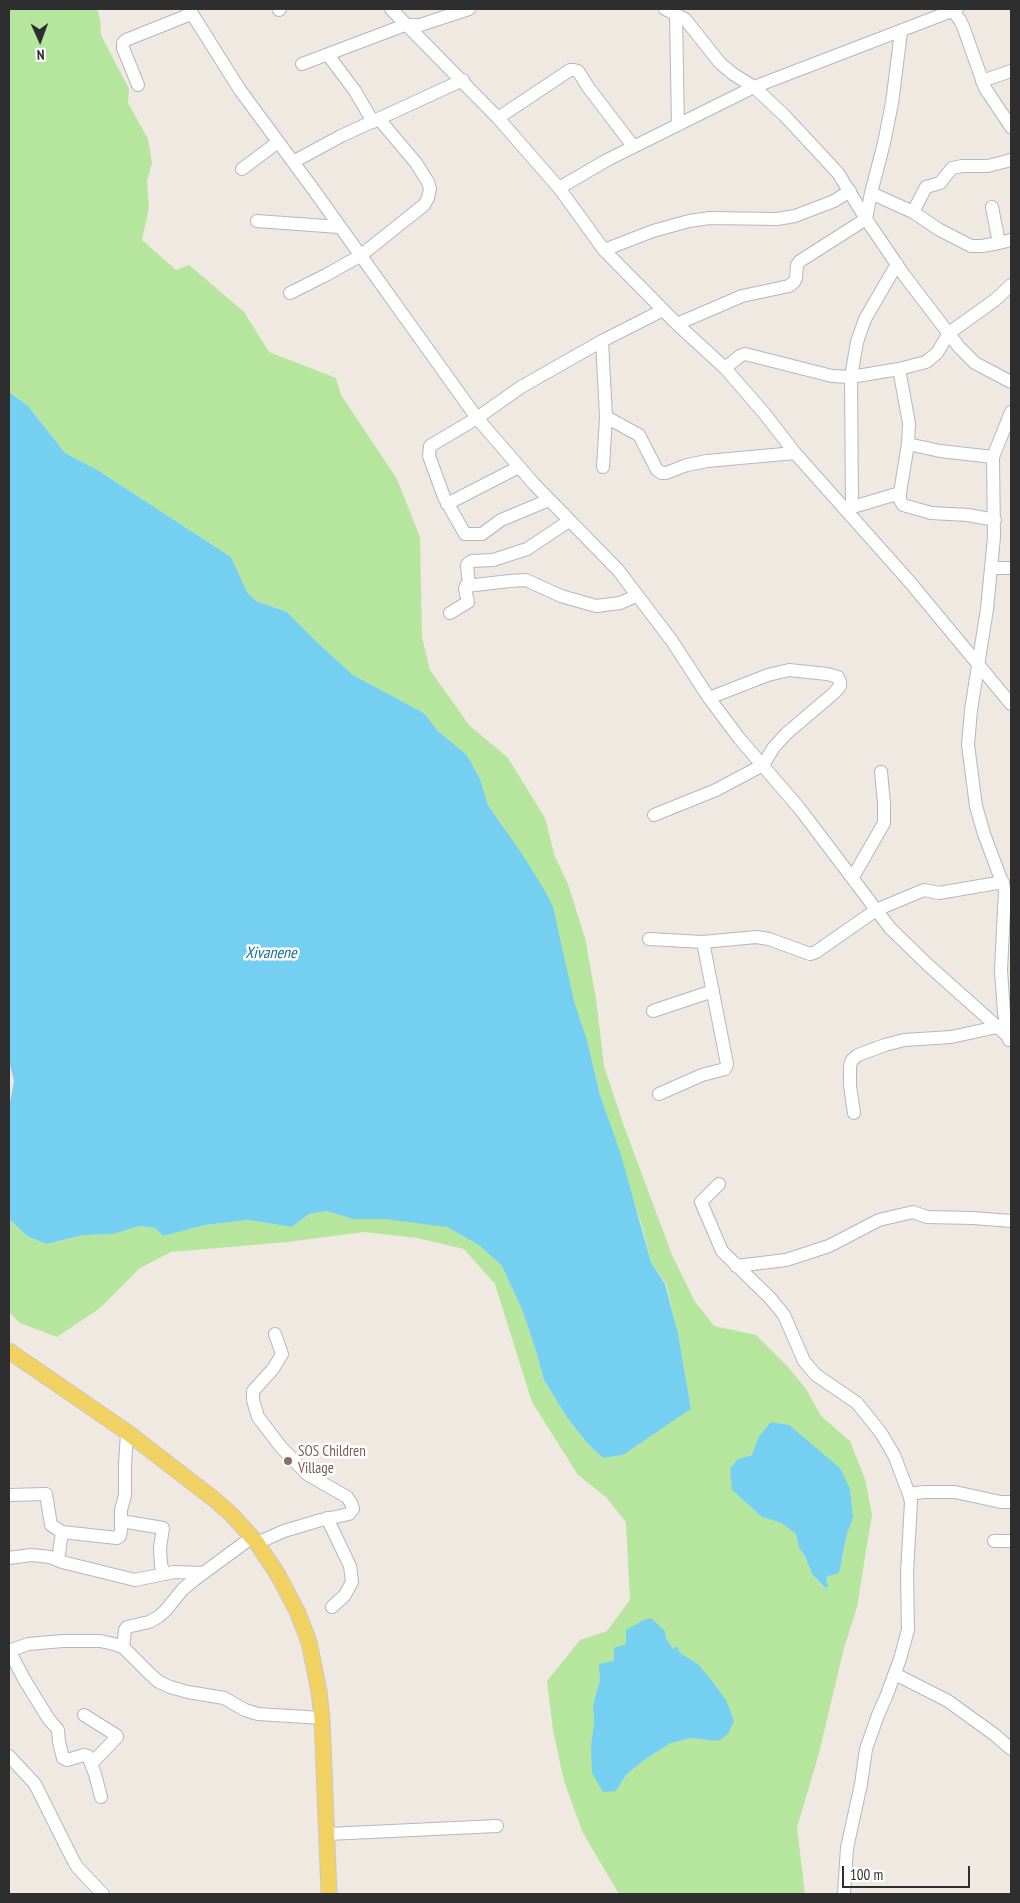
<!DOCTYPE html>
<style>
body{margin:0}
#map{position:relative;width:1020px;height:1903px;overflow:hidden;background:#efe9e1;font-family:"PT Sans Narrow",sans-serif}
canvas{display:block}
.frame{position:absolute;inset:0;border:10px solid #2e2e2e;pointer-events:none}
.north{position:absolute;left:15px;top:15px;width:50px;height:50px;-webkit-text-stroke:4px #fff;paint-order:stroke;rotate:178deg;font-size:14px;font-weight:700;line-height:20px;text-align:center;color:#2e2e2e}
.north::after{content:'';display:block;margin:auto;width:18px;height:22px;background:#2e2e2e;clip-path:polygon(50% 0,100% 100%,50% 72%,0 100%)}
.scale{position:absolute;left:842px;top:1866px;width:128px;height:22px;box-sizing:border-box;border:2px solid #2e2e2e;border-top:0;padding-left:6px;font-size:15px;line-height:18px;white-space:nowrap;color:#2e2e2e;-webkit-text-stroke:4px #fff;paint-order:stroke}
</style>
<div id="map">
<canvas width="1020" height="1903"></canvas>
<div class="frame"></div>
<div class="north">N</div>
<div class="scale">100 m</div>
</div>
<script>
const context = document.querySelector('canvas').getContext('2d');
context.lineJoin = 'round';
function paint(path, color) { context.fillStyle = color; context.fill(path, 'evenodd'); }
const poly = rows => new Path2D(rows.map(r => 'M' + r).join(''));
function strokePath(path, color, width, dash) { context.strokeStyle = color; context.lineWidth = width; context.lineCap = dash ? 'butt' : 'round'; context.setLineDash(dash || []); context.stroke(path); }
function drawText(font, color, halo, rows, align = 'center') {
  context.font = font + ' "PT Sans Narrow",sans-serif'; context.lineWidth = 5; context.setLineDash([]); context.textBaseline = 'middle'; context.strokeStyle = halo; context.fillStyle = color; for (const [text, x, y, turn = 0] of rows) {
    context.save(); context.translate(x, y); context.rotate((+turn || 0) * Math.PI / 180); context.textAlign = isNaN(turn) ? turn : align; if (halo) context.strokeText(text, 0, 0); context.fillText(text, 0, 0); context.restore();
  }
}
paint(poly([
 [9,9,97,9,100,19,101,35,129,89,128,103,148,139,152,163,147,181,149,208,142,240,176,270,189,265,244,312,269,352,336,378,341,395,397,479,420,537,422,637,430,670,469,725,508,758,545,818,555,857,568,884,585,938,596,999,604,1066,624,1126,672,1255,694,1300,714,1326,756,1335,788,1367,806,1389,821,1416,850,1441,865,1479,872,1514,857,1607,844,1648,819,1753,797,1828,805,1894,619,1894,583,1833,564,1781,553,1730,547,1681,580,1640,607,1631,630,1600,626,1522,606,1497,578,1475,532,1402,495,1284,464,1249,417,1238,364,1232,287,1242,171,1252,140,1268,100,1308,57,1337,20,1323,9,1312,9,1219,27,1236,46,1244,84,1235,113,1234,140,1226,155,1228,163,1236,205,1225,248,1220,292,1227,309,1214,327,1211,352,1219,384,1219,426,1223,447,1227,480,1246,502,1266,523,1312,536,1351,544,1380,568,1419,588,1444,603,1458,623,1455,691,1409,678,1333,666,1284,651,1262,642,1226,600,1095,587,1040,574,1001,503,826,488,805,480,779,467,755,438,731,424,713,353,675,319,644,287,612,256,601,247,592,231,557,99,471,65,453,28,406,9,392],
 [752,1455,853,1518,847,1534,843,1556,833,1575,826,1577,828,1584,825,1589,812,1574,805,1556,799,1548,796,1534,781,1523,762,1517,732,1490,738,1459],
 [665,1631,666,1638,673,1649,698,1664,726,1700,718,1741,691,1738,671,1743,644,1760,626,1775,616,1791,594,1723,593,1705,600,1680,626,1644]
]), '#b6e59e');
paint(poly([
 [9,392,28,406,65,453,99,471,231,557,247,592,256,601,287,612,319,644,353,675,424,713,438,731,467,755,480,779,488,805,524,857,545,891,553,907,574,1001,587,1040,600,1095,621,1155,651,1262,665,1284,678,1333,691,1409,623,1455,603,1458,588,1444,568,1419,544,1380,536,1351,523,1312,502,1266,480,1246,447,1227,384,1219,352,1219,327,1211,309,1214,292,1227,248,1220,205,1225,163,1236,155,1228,140,1226,113,1234,84,1235,46,1244,27,1236,9,1219,9,1107,14,1081,9,1061],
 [771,1422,789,1425,821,1452,840,1468,850,1489,853,1518,847,1534,839,1573,826,1577,828,1585,826,1589,812,1574,805,1556,799,1548,796,1534,781,1523,762,1517,732,1490,730,1469,738,1459,752,1455,758,1438],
 [651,1618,665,1631,666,1638,673,1649,677,1646,680,1653,698,1664,712,1681,726,1700,734,1721,728,1734,718,1741,691,1738,671,1743,644,1760,626,1775,616,1791,603,1792,592,1773,591,1746,594,1723,593,1705,600,1680,599,1664,614,1661,614,1648,626,1644,626,1630,644,1620]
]), '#75cff0');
const minor = poly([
 [189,9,240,90,313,189,477,418,534,484,618,570,672,641,709,698,739,738,800,809,890,928,928,965,1011,1039],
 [391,9,498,118,559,188,604,250,677,324,725,368,764,413,795,453,909,581,1011,704],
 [665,9,685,19,720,63,733,74,754,87,784,115,838,173,866,219,800,261,797,265,796,278,794,282,789,286,742,296,677,324],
 [951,9,960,20,964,29,985,88,1011,127],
 [279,10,280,9],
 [676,13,678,125],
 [901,32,892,103,884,143,871,193,866,219,904,275,959,347,975,363,1011,382],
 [328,55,355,91,373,122],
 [302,64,405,25,420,25,469,9],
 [982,81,1011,71],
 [138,85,123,48,123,43,126,40,191,14],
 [498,118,570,70,574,70,578,71,588,87,633,146],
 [293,162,341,136,463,80],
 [242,169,278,142],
 [559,188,607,160,754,87,957,9],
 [871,193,913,212,938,229,971,246,982,246,999,243],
 [992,207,999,243,1011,240],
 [913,212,926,187,940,183,952,168,962,166,988,166,1011,160],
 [257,221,339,227],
 [604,250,653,231,689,221,710,218,777,219,795,216,834,201,850,191],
 [290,293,326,275,360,256,424,205,428,198,430,189,428,182,416,163,379,119],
 [602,341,606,417,603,467],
 [725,368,740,356,745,354,832,376,851,377,899,369,926,362,937,353,949,333,995,300,1011,285],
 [899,369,909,423,908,444,940,451,993,457],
 [606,417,639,435,657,470,662,473,666,473,687,465,707,461,795,453],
 [908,444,900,493,900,500,903,505,931,513,968,515,995,520],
 [549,500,501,520,482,534,465,534,444,497,429,456,430,446,477,418,521,387,602,341,663,310],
 [447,504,519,467],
 [852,506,851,377,857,342,865,319,897,264],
 [846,509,900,493],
 [991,568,1011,568],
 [469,585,467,565,469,563,472,561,493,560,527,549,569,521],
 [450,613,468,602,465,589,466,586,510,581,526,580,561,596,596,606,620,603,636,596],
 [654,815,716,790,763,765,774,747,787,733,834,693,840,686,840,682,838,677,827,674,789,670,768,675,709,698],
 [853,877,884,823,884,803,881,772],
 [649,939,703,942,756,937,769,939,810,954,816,952,876,910,924,890,939,893,1003,882],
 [653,1011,713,991],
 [1009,1040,1004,1013,1001,970,1005,890,984,834,976,806,968,745,971,710,987,609,994,537,993,457,1011,412],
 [659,1094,702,1075,725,1069,727,1064,703,942],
 [854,1113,850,1086,850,1066,852,1060,858,1055,885,1045,904,1040,951,1037,997,1027],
 [719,1184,701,1202,722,1251,771,1299,784,1315,804,1361,816,1375,857,1403,881,1433,894,1455,909,1494,911,1502,907,1573,908,1630,900,1659,886,1697,878,1715,866,1749,861,1784,847,1848,844,1894],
 [736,1266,786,1260,829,1246,879,1220,913,1212,927,1217,973,1218,1011,1221],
 [909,1494,924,1492,955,1492,1001,1502,1011,1502],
 [9,1495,46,1494,51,1525,62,1532,117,1538,120,1536,121,1530,121,1510,125,1495,125,1465,127,1432],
 [327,1518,350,1566,352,1582,345,1595,332,1607],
 [121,1521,163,1528,160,1548,161,1565,165,1574],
 [994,1541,1011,1541],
 [257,1543,284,1531,321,1520,349,1514,353,1509,351,1503,347,1497,307,1474,281,1447,258,1417,253,1400,253,1391,273,1369,282,1354,275,1334],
 [9,1558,31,1555,50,1557,62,1562,135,1580,174,1572,203,1573],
 [58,1560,62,1532],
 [123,1647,125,1630,127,1627,149,1622,158,1617,165,1611,183,1589,194,1580,251,1538],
 [9,1650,24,1679,48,1718,58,1730,59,1742,63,1758,67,1760,84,1755,88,1756,95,1774,101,1797],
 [9,1651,28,1644,63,1641,100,1641,114,1644,123,1647,150,1674,159,1682,170,1687,188,1692,224,1698,245,1710,258,1714,322,1718],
 [895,1674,948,1701,995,1735,1011,1749],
 [84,1715,116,1735,117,1737,91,1764],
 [9,1756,35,1784,71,1856,77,1867,103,1894],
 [328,1834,497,1826]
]);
const major = poly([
 [9,1351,127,1432,215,1500,232,1515,257,1543,278,1575,297,1611,309,1642,319,1691,322,1718,329,1894]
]);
strokePath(minor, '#b4b7c1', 14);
strokePath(major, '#c9c9c9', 17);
strokePath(minor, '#fff', 12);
strokePath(major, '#f2d163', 15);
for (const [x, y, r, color] of [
 [288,1461,5,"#8d6e63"]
]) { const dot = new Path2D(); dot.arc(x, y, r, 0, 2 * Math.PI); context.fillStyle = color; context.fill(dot); strokePath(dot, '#fff', 2); }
drawText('15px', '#785e54', '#fff', [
 ["SOS Children",298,1452],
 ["Village",298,1469]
], 'left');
drawText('italic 16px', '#0d6fa3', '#fff', [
 ["Xivanene",271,953]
]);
</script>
